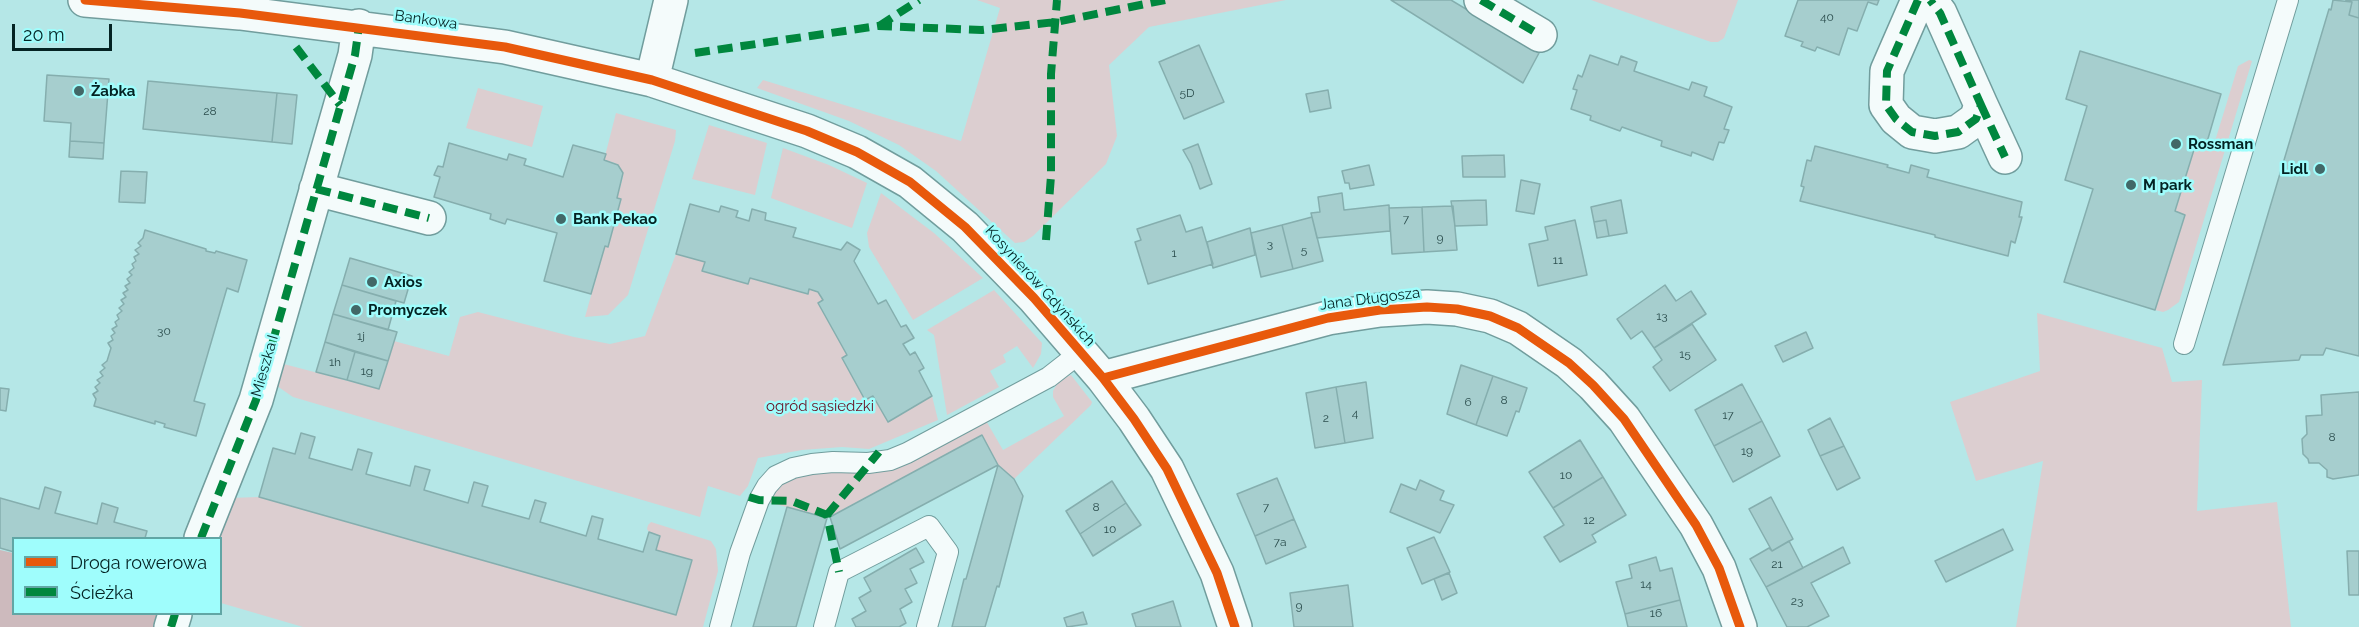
<!DOCTYPE html>
<meta charset="utf-8">
<style>
body{margin:0}
#map{position:relative;width:2359px;height:627px;overflow:hidden;background:#b5e7e7;font-family:Raleway,sans-serif}
canvas{display:block}
.legend{position:absolute;left:12px;top:537px;width:210px;height:78px;box-sizing:border-box;background:#9ffdfc;border:2px solid #61a6a5;margin:0;padding:8px 10px;list-style:none;font-size:18px;color:#042323}
.legend li{display:flex;align-items:center;gap:12px;height:30px}
.legend b{width:30px;border:2px solid #61a6a5}
.scale{position:absolute;left:12px;top:24px;width:100px;height:27px;box-sizing:border-box;border:3px solid #042323;border-top:0;padding-left:8px;font-size:18px;line-height:21px;white-space:nowrap;color:#042323;-webkit-text-stroke:4px #9ffdfc;paint-order:stroke}
</style>
<div id="map">
<canvas width="2359" height="627"></canvas>
<ul class="legend">
<li><b style="height:8px;background:#e8590c"></b>Droga rowerowa</li>
<li><b style="height:8px;background:#00873e"></b>Ścieżka</li>
</ul>
<div class="scale">20 m</div>
</div>
<script>
const context = document.querySelector('canvas').getContext('2d');
context.lineJoin = 'round';
function paint(path, color) { context.fillStyle = color; context.fill(path, 'evenodd'); }
const poly = rows => new Path2D(rows.map(r => 'M' + r).join(''));
function strokePath(path, color, width, dash) { context.strokeStyle = color; context.lineWidth = width; context.lineCap = dash ? 'butt' : 'round'; context.setLineDash(dash || []); context.stroke(path); }
function drawText(font, color, halo, rows, align = 'center') {
  context.font = font + ' Raleway,sans-serif'; context.lineWidth = 5; context.setLineDash([]); context.textBaseline = 'middle'; context.strokeStyle = halo; context.fillStyle = color; for (const [text, x, y, turn = 0] of rows) {
    context.save(); context.translate(x, y); context.rotate((+turn || 0) * Math.PI / 180); context.textAlign = isNaN(turn) ? turn : align; if (halo) context.strokeText(text, 0, 0); context.fillText(text, 0, 0); context.restore();
  }
}
paint(poly([
 [977,0,1286,0,1149,27,1109,65,1117,136,1106,164,1033,236,1024,242,1015,243,936,171,899,145,849,121,757,88,763,80,961,141,1000,8],
 [1591,0,1738,0,1724,38,1718,42,1711,42],
 [2249,60,2252,61,2179,302,2168,310,2163,312,2155,310,2185,215,2175,211,2195,147,2212,151,2238,66],
 [478,88,543,106,532,147,466,128],
 [616,113,676,130,675,141,628,295,608,315,585,317,605,246,621,199,617,198,623,177,621,169,615,163,604,160],
 [709,125,767,143,755,195,692,179],
 [783,148,829,165,867,183,852,228,771,198],
 [881,193,934,233,983,278,913,320,869,247,867,233],
 [676,254,705,262,748,284,750,278,807,294,809,289,818,292,823,300,818,303,847,355,842,358,865,400,873,396,888,421,932,396,938,420,869,449,842,447,802,450,758,458,748,486,740,496,708,486,700,517,293,397,277,386,275,372,280,363,379,389,394,341,449,356,460,317,478,312,574,337,610,344,645,336],
 [994,290,1042,343,1041,354,1033,368,1017,346,1003,355,1006,362,990,371,999,387,947,415,934,335,927,330],
 [2037,313,2162,348,2172,382,2202,380,2197,511,2277,502,2291,627,2016,627,2043,461,1976,481,1950,402,2040,371],
 [1071,375,1092,402,1091,405,1014,479,998,465,982,435,827,518,768,502,775,488,796,475,828,470,985,419,1003,450,1064,416,1053,397,1053,391,1060,379],
 [259,497,676,614,691,560,656,550,660,536,649,532,647,529,648,525,651,522,711,541,716,549,718,571,703,627,303,627,221,603,220,538,213,538,230,498]
]), '#dcced0');
paint(poly([
 [0,550,13,553,14,614,159,614,154,627,0,627]
]), '#cdbabd');
const building = poly([
 [1391,0,1451,0,1539,53,1523,83,1391,0],
 [1798,0,1879,0,1877,5,1868,2,1857,31,1848,28,1839,55,1817,47,1815,51,1801,46,1803,42,1785,36,1798,0],
 [2333,0,2352,2,2349,15,2359,18,2359,356,2326,348,2323,355,2301,355,2299,360,2223,365,2329,9,2331,10,2333,0],
 [2346,0,2359,0,2359,18,2349,15,2352,2,2346,0],
 [1199,45,1224,102,1184,119,1159,62,1199,45],
 [2080,51,2221,94,2207,142,2197,140,2175,211,2185,215,2155,310,2064,282,2093,189,2065,180,2087,106,2066,99,2080,51],
 [1590,55,1618,65,1621,56,1637,62,1634,71,1689,90,1692,82,1707,87,1704,96,1732,107,1724,129,1729,130,1724,143,1719,142,1713,160,1692,152,1691,156,1661,146,1662,141,1622,127,1620,131,1590,120,1591,116,1571,109,1577,90,1573,89,1578,75,1582,77,1590,55],
 [47,75,109,79,104,143,70,141,71,123,44,121,47,75],
 [148,81,277,93,272,142,143,129,148,81],
 [1328,90,1331,108,1310,112,1306,94,1328,90],
 [277,93,297,95,292,144,272,142,277,93],
 [70,141,104,143,103,159,69,157,70,141],
 [449,143,507,160,509,154,526,159,524,165,563,177,573,145,606,154,604,160,618,165,623,173,617,198,621,199,608,247,605,246,591,294,544,281,557,233,507,219,505,224,490,219,491,214,434,197,440,177,434,175,438,166,443,167,449,143],
 [1198,144,1212,184,1200,189,1191,164,1183,150,1198,144],
 [1815,146,1888,165,1887,167,1909,173,1911,165,1929,170,1927,177,2022,202,2019,217,2022,217,2015,243,2011,241,2008,256,1935,237,1935,235,1800,201,1804,187,1801,186,1807,160,1811,161,1815,146],
 [1504,155,1505,177,1463,177,1462,156,1504,155],
 [1369,165,1374,185,1350,189,1349,183,1345,183,1342,171,1369,165],
 [121,171,147,172,145,203,119,202,121,171],
 [1521,180,1540,184,1534,214,1516,211,1521,180],
 [1342,193,1344,210,1389,205,1390,231,1317,238,1311,213,1320,212,1318,197,1342,193],
 [1486,200,1487,225,1455,226,1451,201,1486,200],
 [1621,200,1627,233,1609,236,1606,220,1594,222,1591,207,1621,200],
 [690,204,719,212,721,206,738,211,736,217,749,221,752,209,766,213,765,220,796,228,793,237,841,250,847,242,860,250,854,261,878,304,886,300,901,327,906,325,914,338,903,344,910,355,915,352,924,368,919,371,932,396,888,422,873,396,865,400,842,358,847,355,818,303,823,300,818,292,809,289,808,294,750,278,748,284,702,271,705,262,676,254,690,204],
 [1452,206,1453,206,1457,250,1424,252,1422,207,1452,206],
 [1422,207,1424,252,1392,254,1389,208,1422,207],
 [1180,215,1186,232,1202,227,1213,264,1148,284,1135,242,1141,240,1137,229,1180,215],
 [1312,217,1323,261,1293,269,1282,225,1312,217],
 [1575,220,1587,275,1538,286,1529,244,1548,240,1545,227,1575,220],
 [1606,220,1609,236,1597,238,1594,222,1606,220],
 [1282,225,1293,269,1261,277,1251,233,1282,225],
 [1250,228,1255,255,1213,268,1207,242,1250,228],
 [145,230,206,249,206,251,215,253,216,251,247,260,238,292,227,288,194,401,205,404,196,436,164,427,165,424,155,421,155,424,94,406,96,399,93,394,98,391,95,387,100,383,97,380,103,376,100,372,105,368,102,365,107,361,111,348,108,343,113,340,111,336,115,333,112,329,117,326,115,322,119,319,117,315,122,311,119,308,124,304,121,300,126,297,123,293,128,290,125,286,130,283,127,279,132,275,129,272,134,268,132,264,136,261,134,257,139,254,135,250,141,246,138,243,143,238,145,230],
 [350,258,412,276,404,303,342,285,350,258],
 [342,285,396,301,388,330,333,314,342,285],
 [1665,285,1676,301,1691,291,1706,314,1654,348,1642,331,1631,339,1617,319,1665,285],
 [333,314,397,332,388,361,325,342,333,314],
 [1692,324,1716,360,1670,391,1653,367,1662,360,1654,348,1692,324],
 [1806,332,1813,348,1783,362,1775,346,1806,332],
 [325,342,355,352,347,380,316,372,325,342],
 [355,352,388,361,379,389,347,380,355,352],
 [1461,365,1493,376,1476,425,1447,414,1461,365],
 [1493,376,1527,388,1519,412,1516,411,1507,436,1476,425,1493,376],
 [1366,382,1373,438,1345,443,1336,387,1366,382],
 [1742,384,1762,421,1714,446,1695,410,1742,384],
 [1336,387,1345,443,1315,448,1306,393,1336,387],
 [0,388,9,389,6,411,0,410,0,388],
 [2359,392,2359,475,2333,479,2327,477,2327,470,2319,463,2309,463,2308,459,2303,454,2302,439,2307,434,2306,416,2322,415,2321,395,2359,392],
 [1830,418,1844,446,1820,456,1808,430,1830,418],
 [1762,421,1780,456,1733,482,1714,446,1762,421],
 [301,433,315,437,309,458,352,470,358,449,372,453,366,474,410,486,415,466,430,470,424,490,468,503,474,482,488,486,482,506,529,519,535,500,546,503,540,522,586,536,592,516,603,519,598,539,643,552,649,532,660,536,656,550,692,560,676,615,259,497,273,448,295,454,301,433],
 [982,435,998,465,840,549,830,517,982,435],
 [1580,440,1603,477,1553,508,1529,472,1580,440],
 [1844,446,1860,478,1837,490,1820,456,1844,446],
 [998,465,1014,479,1023,496,999,587,997,586,985,627,952,627,964,579,966,579,998,465],
 [1603,477,1626,515,1592,535,1596,542,1560,562,1544,537,1564,525,1553,508,1603,477],
 [1277,478,1294,519,1255,536,1237,494,1277,478],
 [1420,480,1444,491,1440,500,1454,505,1440,533,1390,512,1401,484,1416,490,1420,480],
 [1112,481,1126,503,1080,534,1066,511,1112,481],
 [45,487,61,492,55,513,97,524,102,503,118,508,114,522,147,531,145,538,14,538,14,552,0,548,0,498,39,509,45,487],
 [1771,497,1793,539,1772,551,1749,509,1771,497],
 [1126,503,1141,525,1093,556,1080,534,1126,503],
 [787,507,827,518,796,627,753,627,787,507],
 [1294,519,1306,547,1266,564,1255,536,1294,519],
 [2003,529,2013,550,1946,582,1935,561,2003,529],
 [1434,537,1450,572,1422,584,1407,548,1434,537],
 [1789,541,1803,568,1766,587,1750,559,1769,548,1772,551,1789,541],
 [1843,547,1850,563,1811,583,1829,616,1807,627,1787,627,1766,587,1843,547],
 [916,548,924,562,910,569,917,583,905,589,912,602,900,609,906,623,899,627,856,627,852,619,866,611,859,598,871,591,864,578,916,548],
 [2347,551,2359,551,2359,595,2349,595,2347,551],
 [1656,557,1660,571,1672,568,1680,600,1625,614,1616,582,1632,578,1629,565,1656,557],
 [1449,573,1457,593,1442,600,1434,579,1449,573],
 [1348,585,1353,627,1294,627,1290,593,1348,585],
 [1680,600,1687,627,1628,627,1625,614,1680,600],
 [1173,601,1181,627,1136,627,1132,614,1173,601],
 [1083,612,1087,624,1067,627,1064,618,1083,612]
]);
paint(building, '#a6cece');
strokePath(building, '#85aeae', 1.5);
const lane = poly([
 [2184,344,2288,0],
 [720,627,740,553,759,500,767,486,776,476,793,468,812,464,833,462,868,463,890,460,907,453,1049,377,1081,352],
 [824,627,839,572,929,526,948,552,927,627]
]);
const street = poly([
 [85,0,240,13,505,47,652,80,807,131,857,152,910,182,965,227,1034,298,1103,378,1134,419,1167,469,1217,573,1235,627],
 [1481,0,1540,35],
 [1918,0,1887,71,1886,105,1896,119,1912,132,1935,136,1958,132,1976,119,1981,105,1940,13,1930,0],
 [652,80,671,0],
 [1981,105,2005,157],
 [316,189,429,218],
 [1103,378,1328,318,1380,310,1427,307,1457,309,1490,316,1518,328,1569,363,1593,385,1624,419,1696,525,1719,568,1740,627],
 [201,538,256,400,355,55,359,26],
 [171,627,175,614]
]);
strokePath(lane, '#719d9d', 22);
strokePath(street, '#719d9d', 36);
strokePath(lane, '#f4fbfb', 20);
strokePath(street, '#f4fbfb', 33);
strokePath(poly([
 [1481,0,1540,35],
 [1918,0,1887,71,1886,105,1896,119,1912,132,1935,136,1958,132,1976,119,1981,105,1940,13,1930,0],
 [879,26,919,0],
 [296,47,340,105],
 [695,53,878,26,982,30,1056,22,1165,0],
 [1981,105,2005,157],
 [316,189,429,218],
 [1046,240,1051,176,1051,74,1057,0],
 [749,497,759,500,792,501,827,515,839,572],
 [827,515,879,452],
 [201,538,256,400,355,55,359,26],
 [171,627,175,614]
]), '#00873e', 8, [15, 8]);
strokePath(poly([
 [85,0,240,13,505,47,652,80,807,131,857,152,910,182,965,227,1034,298,1103,378,1134,419,1167,469,1217,573,1235,627],
 [1103,378,1328,318,1380,310,1427,307,1457,309,1490,316,1518,328,1569,363,1593,385,1624,419,1696,525,1719,568,1740,627]
]), '#e8590c', 9);
for (const [x, y, r, color] of [
 [79,91,6,"#426868"],
 [2176,144,6,"#426868"],
 [2320,169,6,"#426868"],
 [2131,185,6,"#426868"],
 [561,219,6,"#426868"],
 [372,282,6,"#426868"],
 [356,310,6,"#426868"]
]) { const dot = new Path2D(); dot.arc(x, y, r, 0, 2 * Math.PI); context.fillStyle = color; context.fill(dot); strokePath(dot, '#9ffdfc', 2); }
drawText('12px', '#2c4e4e', null, [
 ["40",1827,17],
 ["5D",1187,93],
 ["28",210,111],
 ["7",1406,219],
 ["9",1440,238],
 ["3",1270,244],
 ["5",1304,250],
 ["1",1174,253],
 ["11",1558,260],
 ["13",1662,316],
 ["30",164,331],
 ["1j",361,336],
 ["15",1685,354],
 ["1h",335,362],
 ["1g",367,371],
 ["8",1504,400],
 ["6",1468,402],
 ["4",1355,413],
 ["17",1728,415],
 ["2",1326,418],
 ["8",2332,437],
 ["19",1747,451],
 ["10",1566,475],
 ["8",1096,507],
 ["7",1266,507],
 ["12",1589,520],
 ["10",1110,529],
 ["7a",1280,542],
 ["21",1777,564],
 ["14",1646,584],
 ["23",1797,601],
 ["9",1299,606],
 ["16",1656,613]
]);
drawText('15px', '#042323', '#9ffdfc', [
 ["Bankowa",426,20,8],
 ["Kosynierów Gdyńskich",1040,286,48],
 ["Jana Długosza",1370,299,-7],
 ["Mieszka I",265,366,-74]
]);
drawText('bold 15px', '#042323', '#9ffdfc', [
 ["Żabka",91,91],
 ["Rossman",2188,144],
 ["Lidl",2308,169,"right"],
 ["M park",2143,185],
 ["Bank Pekao",573,219],
 ["Axios",384,282],
 ["Promyczek",368,310]
], 'left');
drawText('15px', '#691224', '#9ffdfc', [
 ["ogród sąsiedzki",820,406]
]);
</script>
